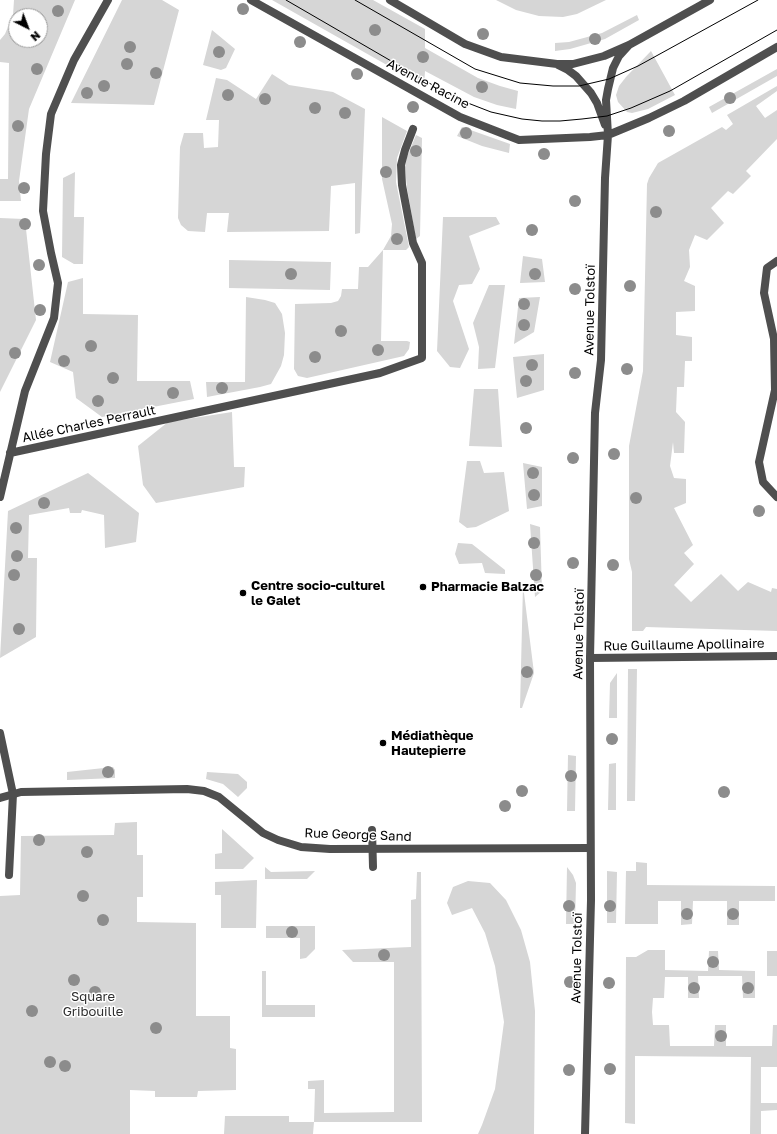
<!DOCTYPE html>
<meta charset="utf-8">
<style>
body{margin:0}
#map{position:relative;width:777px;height:1134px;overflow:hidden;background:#fff;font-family:"Golos Text",sans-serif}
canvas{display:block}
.north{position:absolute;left:8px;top:8px;width:40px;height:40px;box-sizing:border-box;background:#fff;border:1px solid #999;border-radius:50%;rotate:138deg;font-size:11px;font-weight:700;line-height:16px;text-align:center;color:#000}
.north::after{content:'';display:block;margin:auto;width:14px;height:18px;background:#000;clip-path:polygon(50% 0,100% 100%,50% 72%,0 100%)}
</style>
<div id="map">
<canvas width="777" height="1134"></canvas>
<div class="north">N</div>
</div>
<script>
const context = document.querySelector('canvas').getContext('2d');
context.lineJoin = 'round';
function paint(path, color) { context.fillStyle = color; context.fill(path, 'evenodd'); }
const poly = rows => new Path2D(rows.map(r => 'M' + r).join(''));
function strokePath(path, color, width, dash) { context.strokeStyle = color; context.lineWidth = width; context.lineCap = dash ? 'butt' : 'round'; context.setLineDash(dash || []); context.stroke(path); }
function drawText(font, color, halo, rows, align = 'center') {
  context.font = font + ' "Golos Text",sans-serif'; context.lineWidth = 3; context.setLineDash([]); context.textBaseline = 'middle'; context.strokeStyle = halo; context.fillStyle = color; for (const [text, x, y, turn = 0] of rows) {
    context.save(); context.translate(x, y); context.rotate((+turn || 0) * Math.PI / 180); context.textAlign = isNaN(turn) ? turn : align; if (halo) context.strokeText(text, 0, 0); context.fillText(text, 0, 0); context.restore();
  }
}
paint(poly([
 [14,0,75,0,29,109,19,181,21,201,0,201,0,179,8,179,9,63,0,62,0,40,5,34,13,15],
 [16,16,40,16,40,40,16,40],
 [122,0,162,0,179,10,154,105,71,103],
 [272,0,373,0,425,29,425,48,478,78,500,86,518,91,516,109,497,105,474,97,425,71,424,86],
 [496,0,606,0,577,14,563,17,539,16,516,10],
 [637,15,639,20,605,39,570,49,555,51,555,43,569,42,602,33],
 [212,30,235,49,226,68,221,70,203,65],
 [651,51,675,95,648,109,632,113,627,112,618,102,616,95,619,86,626,77],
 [777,69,777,76,712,113,709,107],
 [272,74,289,85,333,92,365,109,360,233,355,234,355,183,331,186,329,231,227,232,229,213,207,213,205,232,188,231,181,225,178,218,180,147,184,133,203,133,204,148,218,147,219,120,206,120,216,78,227,80,256,99],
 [777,86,777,91,756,106,765,118,777,110,777,139,746,171,751,176,733,194,728,191,711,208,724,223,707,240,695,235,689,250,690,267,684,281,695,286,695,311,676,312,676,335,692,337,692,361,685,361,684,387,677,387,676,412,685,422,684,453,674,453,673,442,670,466,674,478,686,479,686,503,674,508,693,545,684,553,694,564,674,585,691,602,721,574,738,591,748,582,771,592,772,588,777,589,777,631,646,627,643,631,632,631,632,572,629,559,629,446,643,371,647,184,649,178,658,163,722,127,726,130,733,124,727,115],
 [382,117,407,131,397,158,396,182,409,247,406,250,383,250,381,341,407,341,410,342,409,349,404,356,307,378,298,376,294,369,295,304,331,303,338,301,341,296,342,289,358,289,359,267,368,267,383,250,391,236,392,224,382,179],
 [462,127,510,144,509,153,482,146,457,136],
 [416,135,422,138,420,236,416,239,407,188,405,167,407,157],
 [75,172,74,217,84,217,83,264,74,264,62,257,63,178],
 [443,217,496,217,500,224,469,236,480,269,472,284,459,285,453,301,469,349,460,368,450,367,437,351],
 [0,218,24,219,26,229,36,320,0,392],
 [523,256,542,259,545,282,520,283],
 [229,260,331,262,330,290,229,288],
 [83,278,83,314,138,315,137,381,190,381,194,399,102,417,76,398,73,372,50,362,68,282],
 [489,285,505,285,495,368,478,369,479,347,473,323],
 [246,297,265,300,275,303,282,314,285,333,284,355,281,366,271,384,260,387,207,397,206,382,245,382],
 [540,297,534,332,514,344,519,298],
 [544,354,544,390,517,398,513,357],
 [474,389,498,389,502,447,469,446],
 [232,412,234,467,245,467,244,487,156,503,143,485,138,446,168,422],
 [467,461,480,461,484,473,504,472,509,511,476,527,467,528,459,522],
 [523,463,542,467,542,506,527,509],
 [88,473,139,513,136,542,105,548,104,515,82,510,81,513,70,513,69,508,29,515,28,558,37,558,36,637,0,658,8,511],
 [530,524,540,527,542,591,535,597],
 [458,543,472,544,505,570,505,574,485,573,482,563,459,564,455,554],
 [523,585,534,673,522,708,520,708],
 [628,669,637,669,635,801,627,801],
 [617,673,617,718,609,718,610,683],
 [568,755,576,756,575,811,567,811],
 [616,763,616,810,608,810,609,764],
 [113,767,115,770,115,778,67,780,67,772],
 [207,772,238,774,247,782,247,788,238,797,223,784,206,779],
 [137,822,137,855,143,855,143,897,137,897,137,922,196,923,196,1016,230,1016,230,1048,236,1049,236,1090,198,1091,197,1097,155,1097,155,1091,130,1090,130,1134,0,1134,0,896,20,895,21,836,114,835,115,823],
 [222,829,254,858,243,869,215,869,215,854,222,853],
 [636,862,647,863,647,885,775,886,775,901,739,901,739,925,727,925,727,901,693,901,692,924,681,925,681,901,658,901,658,924,625,924,626,871,636,871],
 [265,867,271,872,315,871,307,879,265,879],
 [567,867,573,875,576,883,575,924,566,924],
 [607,871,617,872,616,923,607,923],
 [417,872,421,872,422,1122,314,1122,313,1134,224,1134,225,1116,289,1116,289,1122,314,1122,315,1089,308,1089,308,1081,324,1080,324,1113,394,1112,394,962,353,962,342,950,411,947,411,900,416,899],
 [257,880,256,928,221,928,221,895,215,895,215,882],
 [468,881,490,883,506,900,521,930,530,962,535,1011,534,1134,478,1134,482,1125,495,1089,504,1022,495,966,485,933,472,908,452,915,447,903,453,887],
 [266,926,315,926,315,949,306,958,300,959,300,938,266,938],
 [648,950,665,950,665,970,708,971,709,951,718,951,719,970,755,971,755,998,743,998,742,976,698,976,699,998,688,998,688,977,665,977,664,998,653,998,652,1012,653,1025,669,1025,670,1046,714,1046,715,1025,726,1025,726,1046,772,1046,773,1025,777,1025,777,1067,761,1067,761,1103,777,1103,777,1110,761,1111,761,1134,750,1134,751,1057,635,1056,635,1124,625,1123,626,957,636,957],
 [767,951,777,951,777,976,767,976],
 [262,971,266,971,266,1005,315,1005,315,1017,262,1017]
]), '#d6d6d6');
strokePath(poly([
 [10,453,380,373,422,358,422,263,413,243,402,185,401,165,405,150,413,129],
 [0,497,25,391,54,318,58,283,51,253,43,211,46,154,51,114,74,60,108,0],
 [0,733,13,794,9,875],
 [372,830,373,867]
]), '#4f4f4f', 8);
strokePath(poly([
 [777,261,767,268,764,293,774,339,775,390,759,462,763,482,777,497],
 [590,658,777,656],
 [0,798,21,792,187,789,204,791,219,797,263,833,278,840,301,847,330,849,590,848]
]), '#4f4f4f', 8);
strokePath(poly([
 [251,0,460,117,519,140,590,137,608,135,649,118,684,101,777,47],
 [390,0,465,44,501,57,557,64,573,64,604,56,629,45,710,0],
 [558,65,568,70,576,76,591,93,597,103,605,125],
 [585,1134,591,900,590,658,595,413,601,360,605,178,608,135,606,100,608,89,613,68,619,56,629,45]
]), '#4f4f4f', 8);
strokePath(poly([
 [286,0,455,98,491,112,522,119,542,121,560,121,582,119,607,116,631,108,670,91,777,30],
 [355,0,475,69,520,83,553,86,579,86,609,79,638,66,758,0]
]), '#000', 1);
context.fillStyle = '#8c8c8c';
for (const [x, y] of [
 [243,9],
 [58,11],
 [375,30],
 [483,34],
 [595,39],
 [300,42],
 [130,47],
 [219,52],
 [423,57],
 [127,64],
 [37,69],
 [156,73],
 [357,74],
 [104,86],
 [482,87],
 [87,93],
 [228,95],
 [730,98],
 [265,99],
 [413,107],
 [315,108],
 [345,113],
 [18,126],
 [669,131],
 [466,133],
 [416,151],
 [544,154],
 [386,172],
 [24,188],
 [575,201],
 [656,212],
 [25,224],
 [532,230],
 [397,239],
 [39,265],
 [291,274],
 [535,274],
 [630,286],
 [575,289],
 [524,304],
 [40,310],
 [524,325],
 [341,331],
 [91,346],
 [378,350],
 [15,353],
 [315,357],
 [64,361],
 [532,365],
 [627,369],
 [575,373],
 [113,378],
 [526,381],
 [222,388],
 [173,393],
 [98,401],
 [526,428],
 [614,454],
 [573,458],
 [533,473],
 [534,495],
 [636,498],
 [44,503],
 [759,511],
 [16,528],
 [534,543],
 [17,556],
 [573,563],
 [613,565],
 [14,575],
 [536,575],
 [19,629],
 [527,672],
 [612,739],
 [108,772],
 [571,776],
 [522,791],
 [724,792],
 [505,806],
 [39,840],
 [87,852],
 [83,896],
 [569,906],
 [610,906],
 [687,914],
 [733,914],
 [103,920],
 [292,932],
 [384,955],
 [713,962],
 [74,980],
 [570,982],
 [609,983],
 [694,988],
 [748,988],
 [95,992],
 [32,1011],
 [156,1028],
 [721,1036],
 [50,1062],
 [65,1066],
 [610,1069],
 [569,1070]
]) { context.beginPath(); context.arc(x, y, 6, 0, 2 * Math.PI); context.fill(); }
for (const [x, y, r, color] of [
 [423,587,4,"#000"],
 [243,593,4,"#000"],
 [383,743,4,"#000"]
]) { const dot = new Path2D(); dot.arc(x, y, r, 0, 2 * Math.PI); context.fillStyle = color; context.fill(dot); strokePath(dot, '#fff', 1.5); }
drawText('13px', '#000', '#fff', [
 ["Avenue Racine",428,84,28],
 ["Avenue Tolstoï",590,310,-89],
 ["Allée Charles Perrault",89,424,-12],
 ["Avenue Tolstoï",579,634,-89],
 ["Rue Guillaume Apollinaire",684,645,-1],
 ["Rue George Sand",358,835,2],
 ["Avenue Tolstoï",577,958,-89]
]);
drawText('bold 13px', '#000', '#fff', [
 ["Centre socio-culturel",251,586],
 ["le Galet",251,601],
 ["Pharmacie Balzac",431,587],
 ["Médiathèque",391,736],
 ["Hautepierre",391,751]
], 'left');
drawText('13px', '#2d2d2d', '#fff', [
 ["Square",93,997],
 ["Gribouille",93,1012]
]);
</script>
